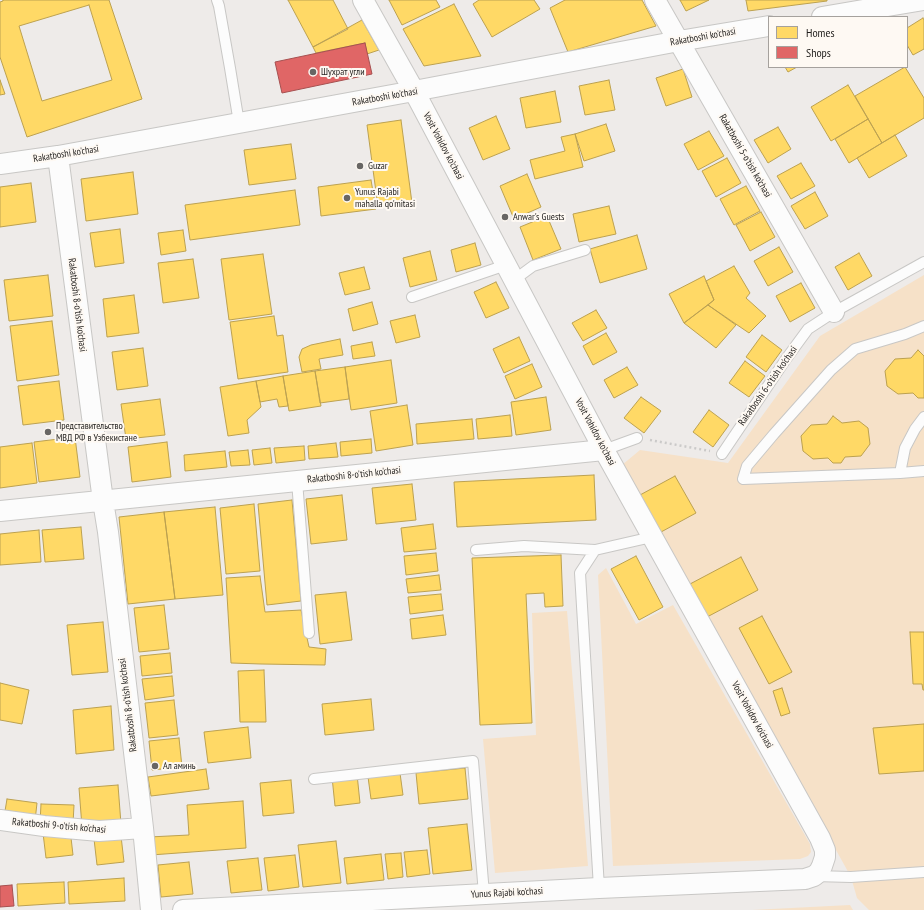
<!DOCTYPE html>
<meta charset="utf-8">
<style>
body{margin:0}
#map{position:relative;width:924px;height:910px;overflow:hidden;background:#eeebe9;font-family:"PT Sans Narrow",sans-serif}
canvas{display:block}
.legend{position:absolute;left:768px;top:16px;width:140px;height:52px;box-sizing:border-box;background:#fef9f3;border:1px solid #a5a19d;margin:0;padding:5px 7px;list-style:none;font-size:12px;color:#201e1c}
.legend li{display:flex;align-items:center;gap:8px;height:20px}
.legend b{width:20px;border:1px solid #a5a19d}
</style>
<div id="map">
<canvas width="924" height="910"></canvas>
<ul class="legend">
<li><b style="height:11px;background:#ffd966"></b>Homes</li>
<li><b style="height:11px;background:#e06666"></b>Shops</li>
</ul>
</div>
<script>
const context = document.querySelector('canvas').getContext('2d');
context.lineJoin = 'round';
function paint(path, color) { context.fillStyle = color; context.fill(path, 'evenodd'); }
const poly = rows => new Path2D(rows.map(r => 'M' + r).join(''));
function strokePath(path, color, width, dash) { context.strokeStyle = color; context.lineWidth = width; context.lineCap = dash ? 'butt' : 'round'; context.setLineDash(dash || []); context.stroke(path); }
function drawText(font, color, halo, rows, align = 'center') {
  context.font = font + ' "PT Sans Narrow",sans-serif'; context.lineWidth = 4; context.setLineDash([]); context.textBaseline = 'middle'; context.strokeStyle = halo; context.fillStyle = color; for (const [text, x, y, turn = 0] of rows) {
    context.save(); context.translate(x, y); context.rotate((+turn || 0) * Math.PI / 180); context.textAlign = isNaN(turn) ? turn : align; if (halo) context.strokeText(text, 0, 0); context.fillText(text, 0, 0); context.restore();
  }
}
paint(poly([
 [924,275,924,910,869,910,857,898,851,877,622,465,640,450,728,463,820,336],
 [606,568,636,624,673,605,810,844,811,852,808,856,800,859,613,866,598,575],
 [567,611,588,866,495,873,483,739,536,735,532,613],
 [850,905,853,910,752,910]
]), '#f6e1c8');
const homes = poly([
 [3,0,109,0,142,99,27,137,0,57,0,2,3,1,3,0],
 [89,5,112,80,42,101,19,26,89,5],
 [288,0,333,0,348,29,313,47,288,0],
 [389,0,436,0,440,7,402,25,389,0],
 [479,0,534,0,540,9,492,37,473,4,479,0],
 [565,0,642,0,656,26,568,52,550,8,565,0],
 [680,0,709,0,686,11,680,0],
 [746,0,827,0,827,1,748,11,746,0],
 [454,4,481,56,424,66,403,29,454,4],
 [923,18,924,20,924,49,913,55,907,45,907,28,923,18],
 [362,20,379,50,367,54,365,43,316,53,313,47,362,20],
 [785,67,797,67,788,72,785,67],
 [905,67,924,98,924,118,882,143,855,96,905,67],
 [683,69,692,97,666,106,656,78,683,69],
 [0,80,5,94,0,95,0,80],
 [609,80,615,110,585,115,579,86,609,80],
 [848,85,868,119,831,141,811,107,848,85],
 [555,91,561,122,526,128,520,98,555,91],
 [496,116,510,149,483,160,469,128,496,116],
 [868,119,882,143,849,163,835,139,868,119],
 [401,120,412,203,378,207,367,125,401,120],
 [606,124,615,151,584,161,575,134,606,124],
 [778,127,791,149,768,163,754,140,778,127],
 [709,131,724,156,698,170,684,144,709,131],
 [575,134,583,167,535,179,530,160,565,151,561,137,575,134],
 [895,135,907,156,869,178,857,158,895,135],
 [291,144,296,179,249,185,244,150,291,144],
 [727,158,741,183,716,197,702,171,727,158],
 [801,163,815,186,791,199,777,176,801,163],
 [133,172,138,214,86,221,81,179,133,172],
 [527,174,541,207,514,219,500,186,527,174],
 [371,180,376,209,321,216,318,187,371,180],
 [31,183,36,222,0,227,0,187,31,183],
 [746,186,760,211,734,225,720,199,746,186],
 [295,190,300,225,190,240,185,205,295,190],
 [815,192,828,216,805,229,791,206,815,192],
 [609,206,616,234,579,242,573,214,609,206],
 [761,212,775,237,750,251,736,225,761,212],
 [547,216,561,249,533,260,520,227,547,216],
 [120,229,124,263,95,267,90,233,120,229],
 [183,230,186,251,161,255,158,233,183,230],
 [637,235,647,269,600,283,590,249,637,235],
 [475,243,481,265,456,272,451,250,475,243],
 [779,247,793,272,768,286,754,261,779,247],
 [430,251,437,280,410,287,403,258,430,251],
 [859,253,872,276,848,290,835,267,859,253],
 [263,254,272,314,229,320,221,259,263,254],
 [193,259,199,298,163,303,158,263,193,259],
 [734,266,750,293,746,298,766,316,749,333,708,305,714,300,706,281,734,266],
 [364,267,370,289,345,295,339,273,364,267],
 [48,275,53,316,9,321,4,280,48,275],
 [704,276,714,300,684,323,669,294,704,276],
 [496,282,509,308,486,318,474,292,496,282],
 [801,283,815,308,790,322,776,296,801,283],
 [134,295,139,333,107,337,103,299,134,295],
 [372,302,378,324,353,331,348,309,372,302],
 [708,305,736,325,716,348,684,323,708,305],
 [596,310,607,328,583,341,572,323,596,310],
 [415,315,420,337,396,343,390,321,415,315],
 [274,316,277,336,283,335,288,372,238,379,230,322,274,316],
 [52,321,59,375,17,381,10,326,52,321],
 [606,333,617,352,593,365,583,346,606,333],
 [762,335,782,350,766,372,746,357,762,335],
 [519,337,530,361,504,373,493,349,519,337],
 [340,339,343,355,319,359,321,369,302,372,299,357,302,349,311,345,340,339],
 [372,342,375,356,353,359,351,346,372,342],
 [143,348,148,386,117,390,112,352,143,348],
 [918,350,924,356,924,398,918,398,913,393,898,394,887,386,885,371,895,359,911,358,918,350],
 [391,360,397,403,351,410,345,367,391,360],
 [745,361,765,376,749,397,729,383,745,361],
 [532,364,542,387,515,399,505,376,532,364],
 [345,367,349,399,320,403,315,371,345,367],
 [627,367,638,385,614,398,604,380,627,367],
 [315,371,321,406,289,411,283,376,315,371],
 [283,376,288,406,279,407,277,399,260,402,256,381,283,376],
 [59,381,64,420,23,425,18,386,59,381],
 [256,381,261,407,247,420,249,433,228,436,220,387,256,381],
 [546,397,551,430,516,435,511,402,546,397],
 [641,397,661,411,644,433,624,418,641,397],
 [160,399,165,435,126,439,121,404,160,399],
 [407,405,413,445,376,451,370,411,407,405],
 [709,410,729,425,713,447,693,432,709,410],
 [510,415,512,436,478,439,476,419,510,415],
 [833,416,842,423,859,421,868,428,870,444,861,456,845,457,841,463,833,463,828,458,813,459,803,451,801,436,811,425,827,424,833,416],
 [472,419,474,439,417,444,416,424,472,419],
 [75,437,80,477,39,482,34,442,75,437],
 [371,439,372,453,341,456,340,442,371,439],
 [167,442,171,477,132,482,128,447,167,442],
 [32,443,37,483,0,488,0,447,32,443],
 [336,443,338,457,309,459,308,446,336,443],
 [304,446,305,460,276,463,274,448,304,446],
 [270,448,272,463,254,465,252,450,270,448],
 [248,450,250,465,231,466,229,452,248,450],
 [225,451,227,467,185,471,184,455,225,451],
 [594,475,596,520,457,527,454,482,594,475],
 [675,476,696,513,661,532,640,495,675,476],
 [412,484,416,520,376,524,372,488,412,484],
 [342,495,347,540,311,544,306,499,342,495],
 [292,500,301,601,267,605,258,504,292,500],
 [254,504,260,571,226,574,220,508,254,504],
 [215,507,223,595,175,599,164,512,215,507],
 [164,512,175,599,128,604,119,517,164,512],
 [433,524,436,549,404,552,401,528,433,524],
 [81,527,84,559,45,562,42,530,81,527],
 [39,530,41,562,0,565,0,534,39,530],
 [436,553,438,571,406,575,404,556,436,553],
 [561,555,563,606,545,607,544,593,526,594,532,723,480,725,472,558,561,555],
 [636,556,663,607,639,620,611,569,636,556],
 [741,557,758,590,707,617,690,584,741,557],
 [439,575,441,590,408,593,406,579,439,575],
 [260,576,265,612,301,610,309,647,326,649,325,665,261,664,231,663,226,578,260,576],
 [346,592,352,640,320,644,315,595,346,592],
 [441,594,443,610,410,614,408,597,441,594],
 [164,605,169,649,139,652,134,608,164,605],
 [443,615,446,635,412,639,410,619,443,615],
 [762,616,792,672,769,684,739,628,762,616],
 [103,622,108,672,72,675,67,625,103,622],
 [910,632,924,632,924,690,923,690,922,684,913,684,910,632],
 [170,653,172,673,142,676,140,656,170,653],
 [264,670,266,722,240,722,238,671,264,670],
 [172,676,174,696,145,700,142,679,172,676],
 [0,683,29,690,22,724,0,720,0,683],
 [782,688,790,713,781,716,773,691,782,688],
 [371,699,374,730,325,735,322,704,371,699],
 [174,700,178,735,149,738,145,703,174,700],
 [111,706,114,750,76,754,73,710,111,706],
 [924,724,924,771,879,774,873,728,924,724],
 [248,727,251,758,208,763,204,732,248,727],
 [179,738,182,767,152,770,149,741,179,738],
 [465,768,468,799,419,804,416,773,465,768],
 [206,769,209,789,151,796,148,777,206,769],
 [400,773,403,795,371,799,368,777,400,773],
 [357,774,360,803,335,806,332,777,357,774],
 [291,780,294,813,263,816,260,783,291,780],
 [118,785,121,824,82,827,79,788,118,785],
 [7,799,37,803,35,821,4,817,7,799],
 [243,801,246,848,151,855,149,837,189,835,187,805,243,801],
 [41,804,74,805,73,824,40,823,41,804],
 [467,824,472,870,433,874,428,828,467,824],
 [70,829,73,855,46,858,43,833,70,829],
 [121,836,124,862,97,865,94,839,121,836],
 [336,841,341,883,303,887,298,845,336,841],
 [427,850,430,874,407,877,404,852,427,850],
 [401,853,403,877,388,879,385,854,401,853],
 [381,854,384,880,347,884,344,858,381,854],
 [295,855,299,887,268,891,264,858,295,855],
 [258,858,262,890,231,893,227,861,258,858],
 [189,862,193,894,161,897,158,865,189,862],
 [124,878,125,901,69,904,68,882,124,878],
 [64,882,65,903,18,906,17,884,64,882]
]);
paint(homes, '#ffd966');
strokePath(homes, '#bca150', 1);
const shops = poly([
 [365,43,372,74,282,93,275,62,365,43],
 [12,885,14,906,0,907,0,886,12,885]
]);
paint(shops, '#e06666');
strokePath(shops, '#a65050', 1);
const service = poly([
 [217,0,219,6,230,68,239,123],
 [514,280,533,266,585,250],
 [412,297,506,265],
 [924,326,905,334,855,349,831,370,774,434,747,466,743,479,900,473,924,471],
 [604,450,637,438],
 [722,454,786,359,808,329,834,312,924,262],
 [900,473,905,448,915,429,924,417],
 [297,481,309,633],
 [476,550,524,546,595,550],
 [314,779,473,761,484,894],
 [814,876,851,877,924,872],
 [599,888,580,573,595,550,652,537]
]);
const minor = poly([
 [655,0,834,312],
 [822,17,923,0],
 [58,156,103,501,108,532,143,828,151,910],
 [0,164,58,156,414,91,679,41,769,26],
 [0,511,604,450],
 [0,820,44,826,99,831,143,828],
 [183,910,599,888,805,879,814,876,819,872,822,866,825,857,825,850,820,838,604,450,414,91,363,0]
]);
strokePath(service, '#c8c7c5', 12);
strokePath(minor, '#c8c7c5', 22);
strokePath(poly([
 [650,440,710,451]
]), '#cbcac9', 2.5, [2, 3]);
strokePath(service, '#fcfcfc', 10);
strokePath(minor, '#fcfcfc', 20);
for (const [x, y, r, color] of [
 [313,72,4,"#686664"],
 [360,166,4,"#686664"],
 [347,198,4,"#686664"],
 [505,217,4,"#686664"],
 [48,432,4,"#686664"],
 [155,766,4,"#686664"]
]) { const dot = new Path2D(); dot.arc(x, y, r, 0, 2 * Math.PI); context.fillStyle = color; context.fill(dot); strokePath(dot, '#fef9f3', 1.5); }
drawText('10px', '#201e1c', '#fef9f3', [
 ["Rakatboshi ko'chasi",703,37,-10],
 ["Rakatboshi ko'chasi",385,97,-10],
 ["Vosit Vohidov ko'chasi",443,146,62],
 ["Rakatboshi ko'chasi",66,154,-9],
 ["Rakatboshi 5-o'tish ko'chasi",745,156,60],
 ["Rakatboshi 8-o'tish ko'chasi",77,305,83],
 ["Rakatboshi 6-o'tish ko'chasi",768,386,-55],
 ["Vosit Vohidov ko'chasi",595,432,62],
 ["Rakatboshi 8-o'tish ko'chasi",354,475,-6],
 ["Rakatboshi 8-o'tish ko'chasi",128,705,-97],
 ["Vosit Vohidov ko'chasi",752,715,61],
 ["Rakatboshi 9-o'tish ko'chasi",59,826,5],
 ["Yunus Rajabi ko'chasi",507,893,-3]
]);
drawText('10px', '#201e1c', '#fef9f3', [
 ["Шухрат угли",321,72],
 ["Guzar",368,166],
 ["Yunus Rajabi",355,192],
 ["mahalla qo'mitasi",355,204],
 ["Anwar's Guests",513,217],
 ["Представительство",56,426],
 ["МВД РФ в Узбекистане",56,438],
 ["Ал аминь",163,766]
], 'left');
</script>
